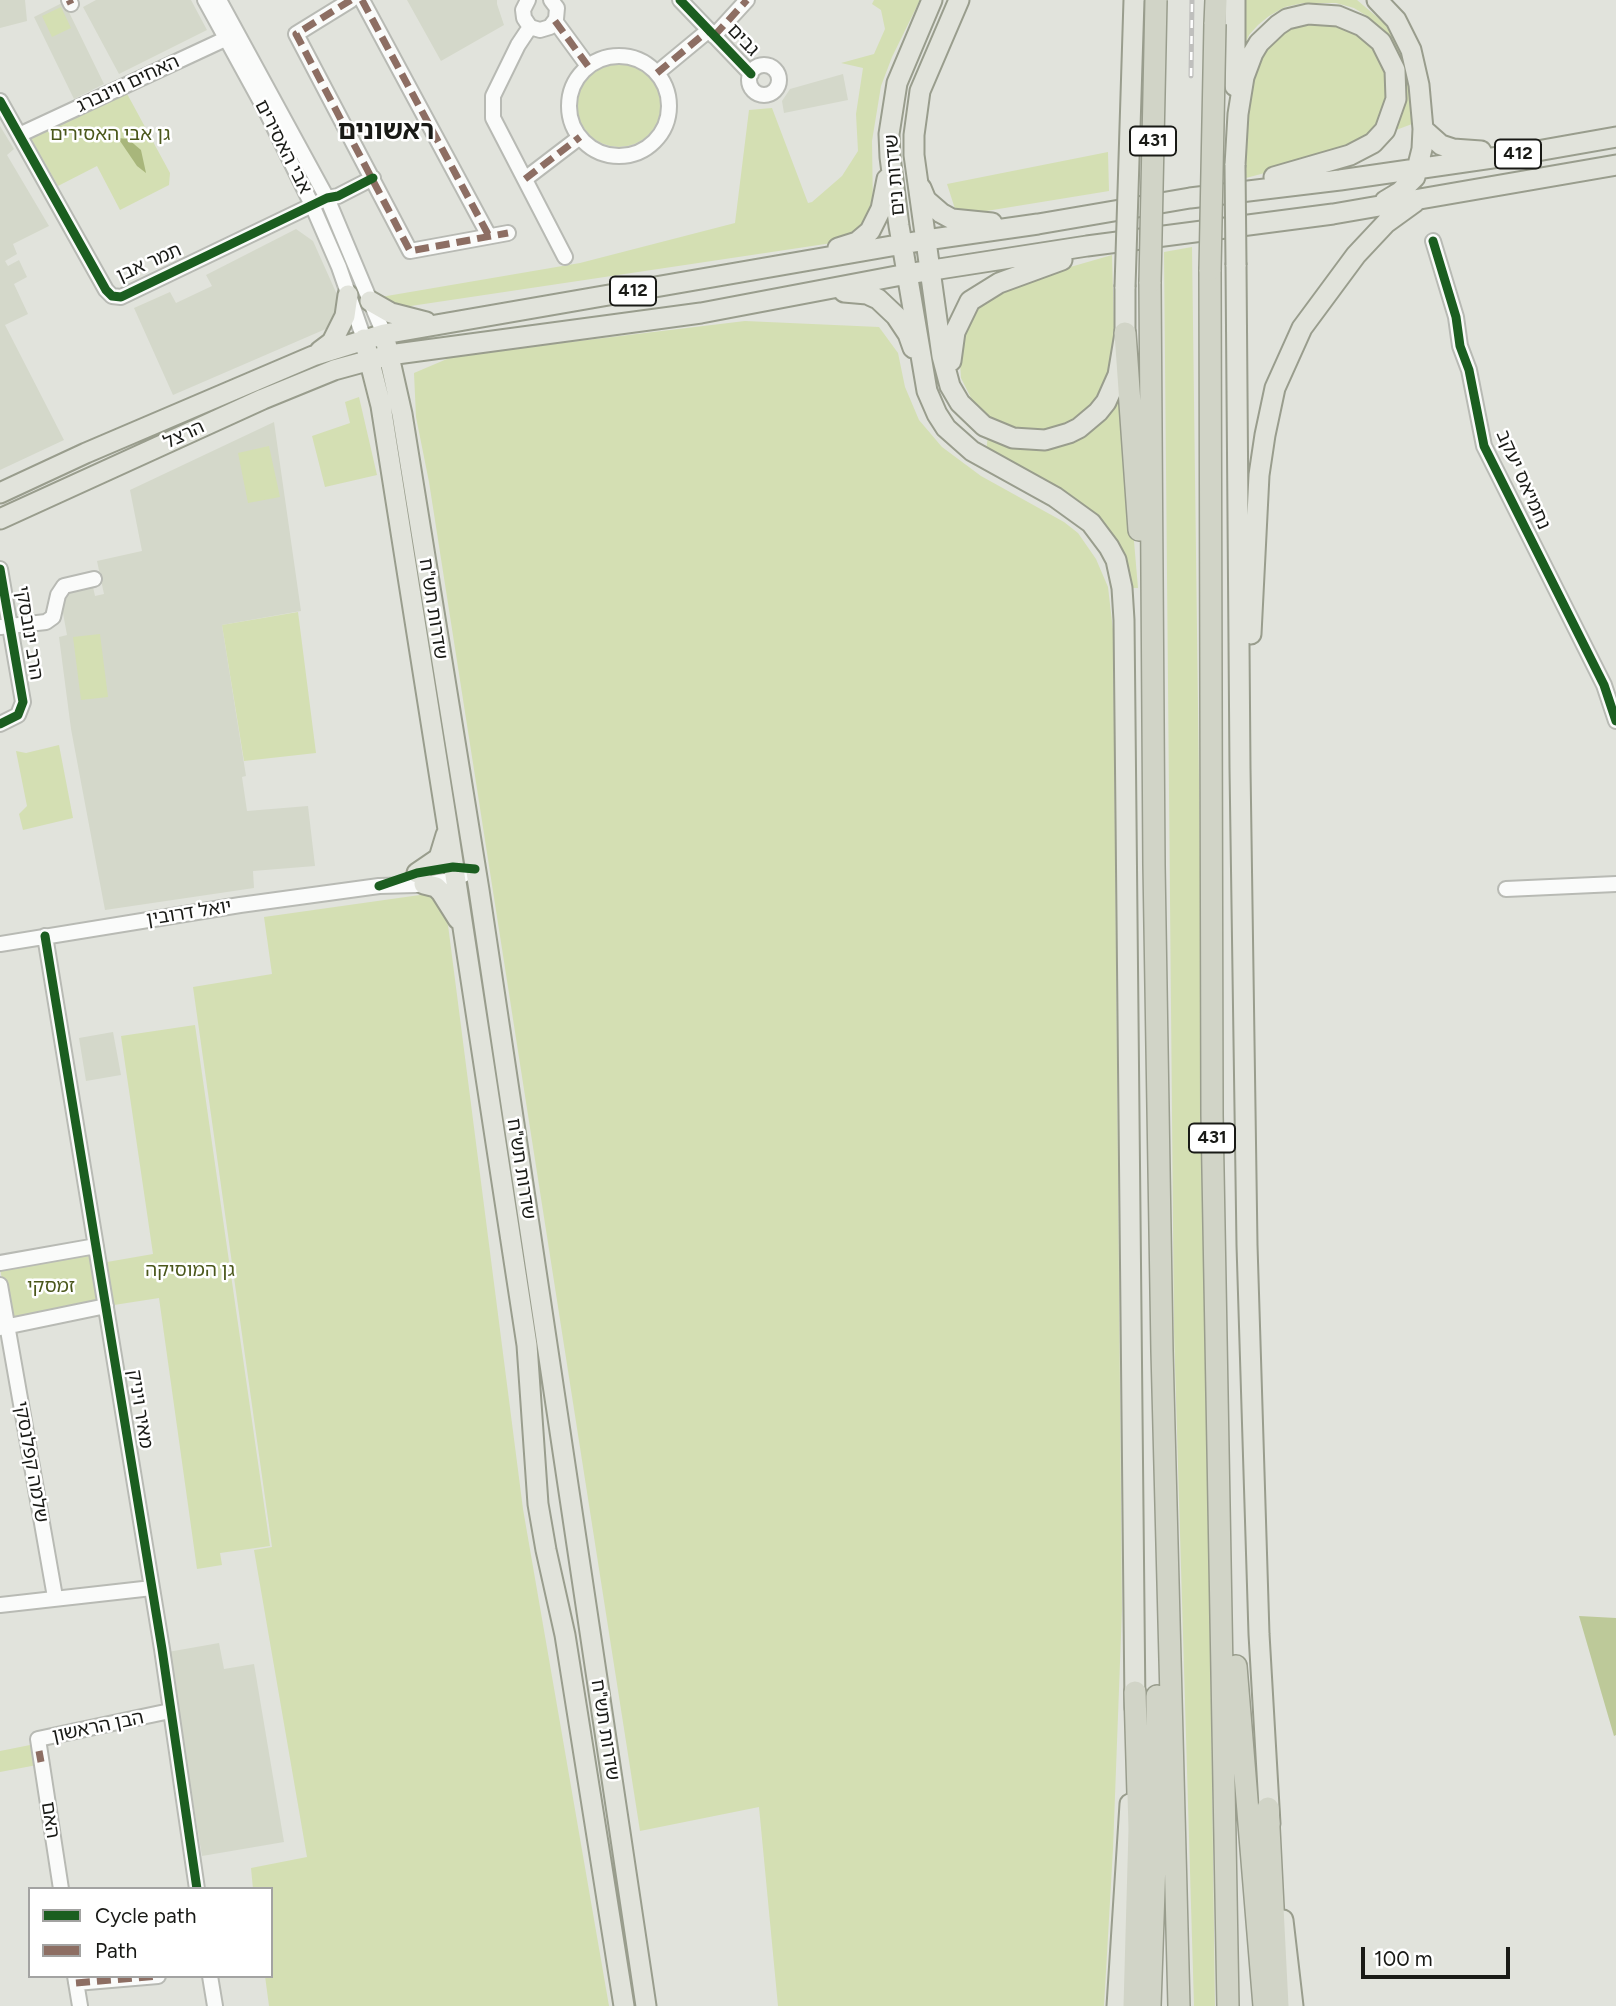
<!DOCTYPE html>
<meta charset="utf-8">
<style>
body{margin:0}
#map{position:relative;width:1616px;height:2006px;overflow:hidden;background:#e1e3dc;font-family:Figtree,sans-serif}
canvas{display:block}
.legend{position:absolute;left:28px;top:1887px;width:245px;height:91px;box-sizing:border-box;background:#fff;border:2px solid #a3a3a2;margin:0;padding:9px 12px;list-style:none;font-size:21px;color:#191a16}
.legend li{display:flex;align-items:center;gap:14px;height:35px}
.legend b{width:35px;border:2px solid #a3a3a2}
.scale{position:absolute;left:1361px;top:1947px;width:149px;height:32px;box-sizing:border-box;border:4px solid #191a16;border-top:0;padding-left:9px;font-size:21px;line-height:24px;white-space:nowrap;color:#191a16;-webkit-text-stroke:5px #fff;paint-order:stroke}
</style>
<div id="map">
<canvas width="1616" height="2006"></canvas>
<ul class="legend">
<li><b style="height:9px;background:#1b5e20"></b>Cycle path</li>
<li><b style="height:9px;background:#8d6e63"></b>Path</li>
</ul>
<div class="scale">100 m</div>
</div>
<script>
const context = document.querySelector('canvas').getContext('2d');
context.lineJoin = 'round';
function paint(path, color) { context.fillStyle = color; context.fill(path, 'evenodd'); }
const poly = rows => new Path2D(rows.map(r => 'M' + r).join(''));
function strokePath(path, color, width, dash) { context.strokeStyle = color; context.lineWidth = width; context.lineCap = dash ? 'butt' : 'round'; context.setLineDash(dash || []); context.stroke(path); }
function drawText(font, color, halo, rows, align = 'center') {
  context.font = font + ' Figtree,"Noto Sans Hebrew",sans-serif'; context.lineWidth = 5; context.setLineDash([]); context.textBaseline = 'middle'; context.strokeStyle = halo; context.fillStyle = color; for (const [text, x, y, turn = 0] of rows) {
    context.save(); context.translate(x, y); context.rotate((+turn || 0) * Math.PI / 180); context.textAlign = isNaN(turn) ? turn : align; if (halo) context.strokeText(text, 0, 0); context.fillText(text, 0, 0); context.restore();
  }
}
paint(poly([
 [0,0,25,0,27,21,0,28],
 [96,0,191,0,207,30,119,74,83,7],
 [407,0,497,0,497,4,504,25,441,61],
 [64,2,104,84,74,99,34,17],
 [843,74,848,100,784,113,782,101,790,89],
 [0,126,14,149,7,155,49,226,13,244,17,254,5,261,8,266,19,260,27,277,14,284,28,314,5,325,64,440,0,470],
 [296,229,313,241,339,299,328,328,173,395,134,308,170,292,176,303,212,286,206,275],
 [274,422,301,611,222,625,246,776,242,777,247,811,308,806,315,866,253,871,254,888,105,910,71,729,59,637,67,635,61,602,65,591,86,586,93,587,95,596,104,594,97,561,142,551,130,490],
 [113,1032,121,1075,86,1081,79,1038],
 [219,1643,224,1669,254,1664,284,1842,202,1856,168,1652]
]), '#d4d8ca');
paint(poly([
 [874,0,920,0,892,57,881,86,872,141,873,210,863,229,832,243,404,307,375,298,580,263,735,223,749,110,772,108,808,203,812,202,842,176,858,151,856,114,863,68,841,63,874,54,885,29,881,10,872,4],
 [1244,0,1357,0,1384,23,1401,49,1406,66,1412,124,1396,130,1402,114,1404,97,1382,33,1370,18,1354,8,1336,3,1303,3,1285,7,1269,16,1258,25,1249,35,1242,52],
 [61,7,71,28,52,37,42,16],
 [1302,21,1349,26,1383,57,1390,98,1373,135,1336,154,1246,178,1244,115,1250,78,1272,38],
 '577 105a42 42 0 1 1 84 0a42 42 0 1 1-84 0Z',
 [125,90,170,173,169,185,120,210,97,166,58,186,29,135],
 [1108,152,1109,191,968,214,956,212,947,184],
 [1192,247,1215,2006,1194,2006,1174,1331,1164,252],
 [1112,255,1114,329,1111,362,1103,388,1094,403,1075,420,1062,427,1042,432,1016,430,992,420,973,402,961,378,959,347,966,322,982,301,1039,276],
 [745,321,879,327,898,353,905,387,919,420,942,447,981,476,1064,522,1078,533,1096,559,1108,587,1113,630,1122,1609,1113,1849,1104,2006,778,2006,759,1807,640,1831,429,482,416,417,414,373,454,356],
 [359,397,377,475,325,487,312,436,350,423,345,402],
 [1114,401,1122,401,1138,588,1128,588,1119,554,986,453,988,434,1024,445],
 [269,446,280,497,248,503,238,453],
 [298,612,316,753,244,761,222,625],
 [100,634,108,697,81,700,73,637],
 [59,745,73,818,23,830,19,814,27,806,16,751,26,753],
 [434,893,448,925,523,1509,609,2006,269,2006,265,1976,271,1976,271,1889,253,1889,251,1868,307,1857,254,1550,272,1547,193,987,272,974,264,917],
 [195,1025,270,1546,220,1553,222,1565,197,1569,159,1298,114,1305,107,1262,153,1254,121,1036],
 [92,1253,101,1305,9,1320,0,1268],
 [35,1744,37,1765,0,1772,0,1751]
]), '#d4dfb3');
paint(poly([
 [1579,1616,1616,1618,1616,1735,1614,1736]
]), '#bdc999');
paint(poly([
 [118,138,128,139,141,150,146,173,137,166]
]), '#a8b67b');
const minor = poly([
 [69,0,71,4],
 [205,0,268,115,312,205,339,267,364,339],
 [219,0,327,198,384,334],
 [351,0,296,34,410,251,508,233],
 [362,0,489,236],
 [528,0,523,10,524,18,530,27,540,30,550,27,556,19,557,8,551,0],
 [680,0,751,74],
 [555,21,588,66],
 [530,27,518,45,493,96,493,118,565,257],
 [714,36,747,0],
 '569 106a50 50 0 1 1 100 0a50 50 0 1 1-100 0Z',
 '749 80a15 15 0 1 1 30 0a15 15 0 1 1-30 0Z',
 [657,73,709,30],
 [0,101,106,290,112,296,121,297,327,198,338,196,373,178],
 [19,135,236,34],
 [525,179,580,137],
 [1433,241,1456,317,1460,346,1469,370,1484,446,1604,685,1616,721],
 [0,569,23,702,18,715,0,724],
 [1,627,46,622,53,617,58,595,64,586,94,579],
 [1506,889,1616,884],
 [45,936,162,1649,197,1889],
 [0,944,240,905,379,886,416,885,445,881,455,879,475,869],
 [0,1263,96,1246],
 [0,1285,55,1597],
 [0,1328,106,1306],
 [0,1605,152,1588],
 [61,1889,38,1739,170,1711],
 [75,1976,80,2006],
 [210,1976,215,2006],
 [76,1983,158,1976]
]);
const major = poly([
 [932,0,897,83,889,134,890,157,899,226,927,391,937,414,946,428,972,451,1055,497,1091,523,1109,547,1116,560,1122,588,1124,620,1135,1708],
 [959,0,920,91,914,135,914,155,942,356,950,386,960,403,984,426,1013,438,1045,440,1069,433,1079,428,1098,412,1106,402,1118,375,1125,333,1125,287],
 [1377,0,1396,20,1411,50,1419,85,1423,129,1422,149,1415,177,1400,192,1385,201],
 [1235,86,1235,0],
 [1423,129,1441,145,1453,149,1481,151],
 [1235,165,1238,114,1244,77,1253,53,1259,43,1278,25,1287,19,1308,14,1338,16,1362,26,1381,42,1395,70,1396,99,1385,130,1373,143,1350,155,1274,177],
 [921,188,926,200,941,213,952,219,992,223],
 [838,248,857,242,870,231,881,209,887,179],
 [1236,265,1240,768,1247,1245,1259,1634,1270,1824],
 [844,292,867,294,878,299,896,316,908,334,913,348],
 [370,301,391,313,426,322],
 [384,334,402,414,479,890,646,2006],
 [364,339,381,406,447,823,527,1345,538,1504,546,1550,565,1635,624,2006],
 [320,351,332,342,345,316,348,295],
 [951,361,955,332,970,301,999,283,1062,260],
 [0,493,86,453,313,356,384,334,926,240,1038,224,1190,198,1340,180,1520,154,1616,137],
 [0,519,263,399,334,370,389,355,701,313,907,274,1087,246,1333,214,1616,165],
 [1251,634,1259,475,1265,435,1275,388,1302,328,1356,255,1386,223,1415,202],
 [417,873,439,858,446,835],
 [424,884,436,887,441,892,458,919],
 [1283,1920,1293,2006],
 [1117,2006,1130,1804]
]);
const highway = poly([
 [1215,24,1216,0],
 [1210,270,1212,1115,1228,2006],
 [1150,282,1154,865,1162,1351,1179,2006],
 [1125,333,1139,530],
 [1236,1666,1264,2006],
 [1268,1808,1278,2006],
 [1134,2006,1139,1829,1135,1692],
 [1150,2006,1157,1804,1157,1696]
]);
strokePath(minor, '#b8bab4', 18);
strokePath(major, '#999d8d', 23);
strokePath(highway, '#999d8d', 24);
strokePath(minor, '#fafbfa', 14);
strokePath(major, '#e1e3db', 19);
strokePath(highway, '#d1d4c7', 21);
const rail = poly([
 [1191,76,1192,0]
]);
strokePath(rail, '#bfbfbd', 5);
strokePath(rail, '#fff', 2.5, [8]);
const majorBridge = poly([
 [1235,165,1236,265],
 [1125,287,1134,0]
]);
const highwayBridge = poly([
 [1210,270,1215,24],
 [1150,282,1156,0]
]);
strokePath(majorBridge, '#999d8d', 23, []);
strokePath(highwayBridge, '#999d8d', 24, []);
strokePath(majorBridge, '#e1e3db', 19);
strokePath(highwayBridge, '#d1d4c7', 21);
strokePath(poly([
 [69,0,71,4],
 [351,0,296,34,410,251,508,233],
 [362,0,489,236],
 [555,21,588,66],
 [714,36,747,0],
 [657,73,709,30],
 [525,179,580,137],
 [39,1751,41,1762],
 [76,1983,158,1976]
]), '#8d6e63', 7, [14, 7]);
strokePath(poly([
 [680,0,751,74],
 [0,101,106,290,112,296,121,297,327,198,338,196,373,178],
 [1433,241,1456,317,1460,346,1469,370,1484,446,1604,685,1616,721],
 [0,569,23,702,18,715,0,724],
 [379,886,417,873,453,867,475,869],
 [45,936,162,1649,197,1889]
]), '#1b5e20', 9);
for (const [x, y, w] of [
 [1153,141,46],
 [1518,154,46],
 [633,291,46],
 [1212,1138,46]
]) { const box = new Path2D(); box.roundRect(x - w / 2, y - 14.5, w, 29, 5); context.fillStyle = '#fff'; context.fill(box); strokePath(box, '#191a16', 2); }
drawText('bold 18px', '#191a16', null, [
 ["431",1153,141],
 ["412",1518,154],
 ["412",633,291],
 ["431",1212,1138]
]);
drawText('19px', '#191a16', '#fff', [
 ["גבים",743,40,46],
 ["האחים ווינברג",128,84,-25],
 ["אבי האסירים",283,147,63],
 ["שדרות נים",895,175,-95],
 ["תמר אבן",149,263,-24],
 ["הרצל",184,435,-25],
 ["נחמיאס יעקב",1523,480,66],
 ["שדרות תש\"ח",433,609,81],
 ["הרב ינובסקי",29,633,81],
 ["יואל דרובין",189,913,-9],
 ["שדרות תש\"ח",521,1169,81],
 ["מאיר ויניק",140,1409,81],
 ["שלמה קפלנסקי",31,1462,80],
 ["הבן הראשון",98,1727,-12],
 ["שדרות תש\"ח",605,1730,81],
 ["האם",50,1820,81]
]);
drawText('19px', '#4a571b', '#fff', [
 ["גן אבי האסירים",110,134],
 ["גן המוסיקה",190,1270],
 ["זמסקי",51,1286]
]);
drawText('bold 26px', '#191a16', '#fff', [
 ["ראשונים",386,131]
]);
</script>
